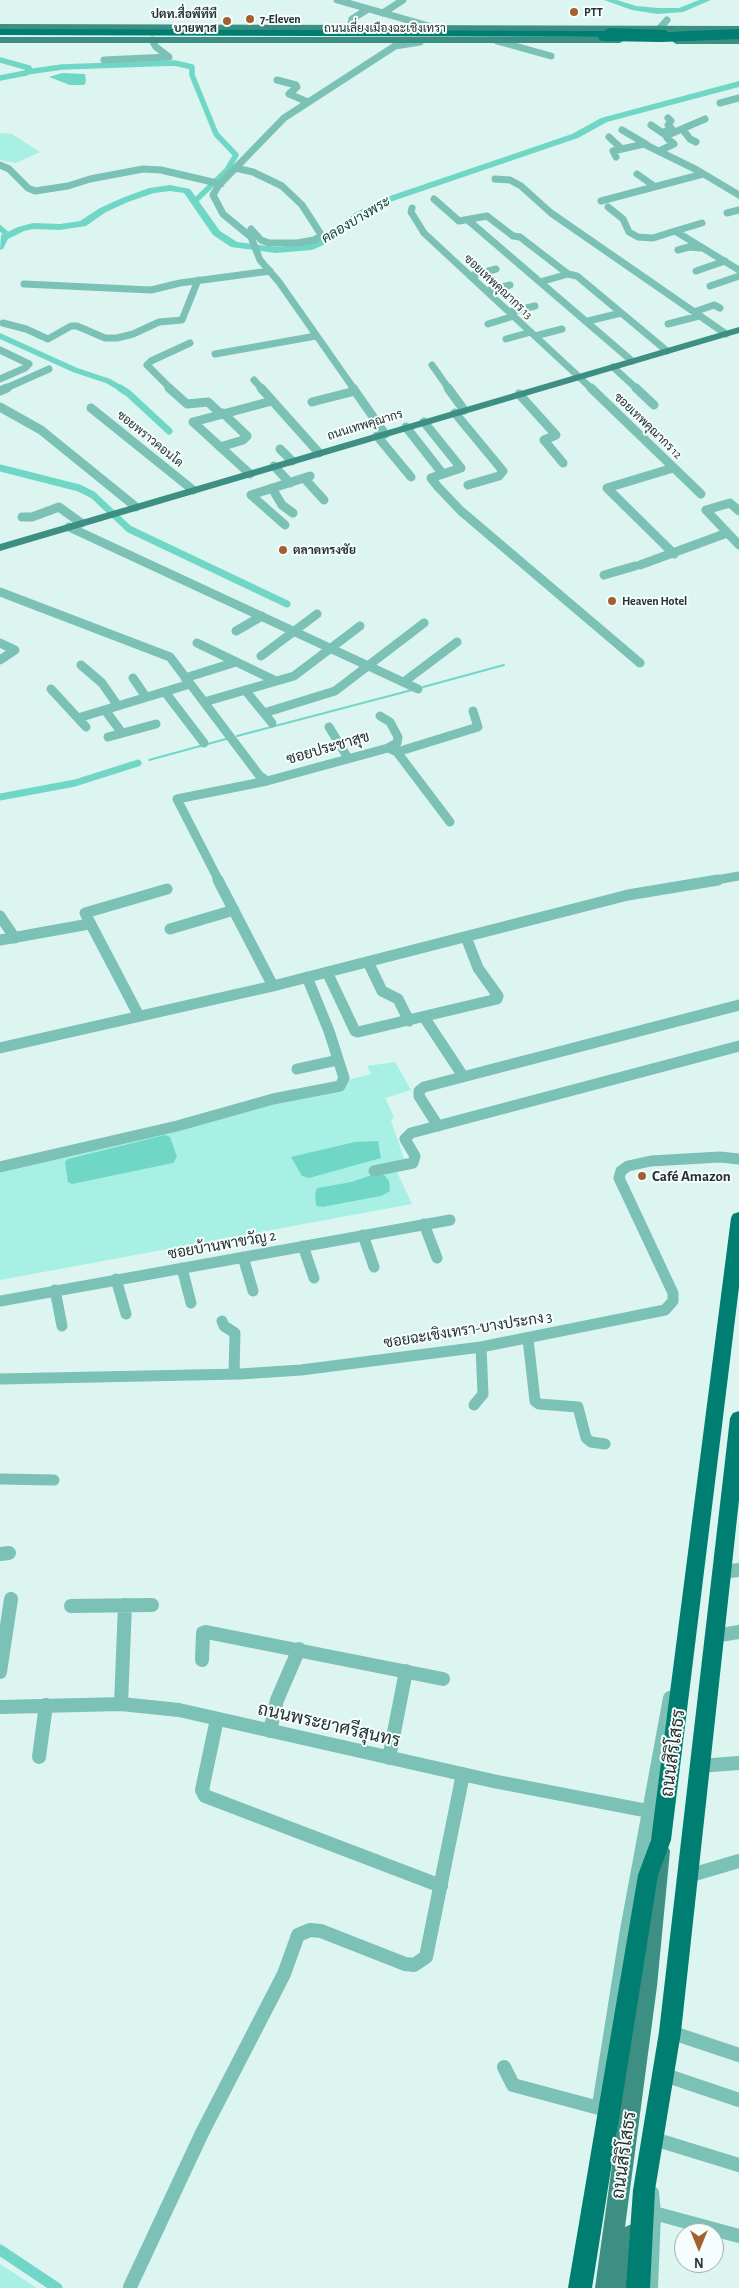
<!DOCTYPE html>
<meta charset="utf-8">
<style>
body{margin:0}
#map{position:relative;width:739px;height:2288px;overflow:hidden;background:#dcf5f0;font-family:"Alegreya Sans",sans-serif}
canvas{display:block}
.north{position:absolute;left:674px;top:2223px;width:50px;height:50px;box-sizing:border-box;background:#f5fefc;border:1px solid #a3acaa;border-radius:50%;rotate:180deg;font-size:14px;font-weight:700;line-height:20px;text-align:center;color:#27312f}
.north::after{content:'';display:block;margin:auto;width:18px;height:22px;background:#a35f30;clip-path:polygon(50% 0,100% 100%,50% 72%,0 100%)}
</style>
<div id="map">
<canvas width="739" height="2288"></canvas>
<div class="north">N</div>
</div>
<script>
const context = document.querySelector('canvas').getContext('2d');
context.lineJoin = 'round';
function paint(path, color) { context.fillStyle = color; context.fill(path, 'evenodd'); }
const poly = rows => new Path2D(rows.map(r => 'M' + r).join(''));
function strokePath(path, color, width, dash) { context.strokeStyle = color; context.lineWidth = width; context.lineCap = dash ? 'butt' : 'round'; context.setLineDash(dash || []); context.stroke(path); }
function drawText(font, color, halo, rows, align = 'center') {
  context.font = font + ' "Alegreya Sans",Sarabun,sans-serif'; context.lineWidth = 4; context.setLineDash([]); context.textBaseline = 'middle'; context.strokeStyle = halo; context.fillStyle = color; for (const [text, x, y, turn = 0] of rows) {
    context.save(); context.translate(x, y); context.rotate((+turn || 0) * Math.PI / 180); context.textAlign = isNaN(turn) ? turn : align; if (halo) context.strokeText(text, 0, 0); context.fillText(text, 0, 0); context.restore();
  }
}
paint(poly([
 [0,133,12,134,40,152,16,163,0,160],
 [395,1062,411,1090,385,1098,394,1117,391,1121,405,1161,395,1168,412,1204,0,1280,0,1170,371,1074,367,1066],
 [375,1174,381,1196,324,1207,316,1205,315,1194,317,1188,351,1182],
 [0,2264,37,2288,0,2288]
]), '#a7f0e3');
paint(poly([
 [62,73,85,74,86,82,84,85,70,85,49,77],
 [165,1135,170,1137,177,1157,173,1163,72,1184,68,1182,65,1162,68,1159],
 [378,1141,381,1158,309,1178,302,1176,291,1157,355,1142],
 [375,1174,384,1175,389,1181,390,1191,381,1196,323,1207,316,1206,315,1194,317,1188,351,1182]
]), '#70d7c7');
strokePath(poly([
 [423,687,504,665],
 [237,736,412,690],
 [149,760,226,739]
]), '#70d7c7', 2);
strokePath(poly([
 [0,60,29,68,26,73,0,78],
 [27,72,62,67,175,63,192,67,192,75,216,134,236,155,227,170,195,201],
 [0,228,8,235],
 [0,336,75,370,108,381,122,389]
]), '#70d7c7', 5.5);
strokePath(poly([
 [120,388,128,393,169,431],
 [0,468,79,488,93,495,129,529,287,604],
 [0,797,75,783,138,763]
]), '#70d7c7', 7);
strokePath(poly([
 [0,2250,57,2288]
]), '#70d7c7', 11);
paint(poly([
 [604,0,617,0,636,6,658,8,679,8,699,0,711,0,683,12,658,14,632,10,604,0],
 [739,81,739,87,607,122,578,138,390,202,361,217,328,243,312,250,276,253,231,247,213,235,184,193,170,191,154,193,128,202,106,212,86,226,60,230,33,229,24,231,8,239,3,249,0,250,1,235,18,227,33,223,60,224,80,221,100,208,122,198,149,188,170,185,190,189,220,231,237,242,276,247,310,244,322,239,355,213,384,198,572,134,601,118,739,81]
]), '#70d7c7');
strokePath(poly([
 [337,0,436,28],
 [383,13,403,0],
 [350,28,352,19,368,9],
 [659,29,667,20],
 [497,41,551,56],
 [104,60,169,57,156,47,152,40],
 [277,80,296,85,297,87,289,94,308,102],
 [720,103,739,98],
 [651,125,667,136],
 [622,130,646,144],
 [683,130,690,139,696,142],
 [663,132,672,129,668,125,671,121,668,118],
 [609,137,622,149],
 [659,151,674,144,667,138,668,135,705,119],
 [616,157,613,151,644,144,697,170,739,195],
 [0,165,9,169,28,188,35,191,68,186,90,179,143,169,161,170,221,184],
 [235,168,253,172,282,186,302,205,322,236,314,240,297,243,269,243,261,240,251,229],
 [637,174,654,186],
 [495,179,510,180,521,186,551,213,726,334],
 [434,199,459,221,487,216,513,236,520,237,568,274,577,276,667,351],
 [601,201,703,174],
 [608,207,623,219,629,232,638,237,653,238,675,231,739,270],
 [412,208,411,212,424,233,592,389],
 [727,213,739,210],
 [469,221,632,361],
 [675,231,702,223],
 [678,250,689,247,701,248],
 [696,271,725,261],
 [470,276,496,269],
 [540,282,568,274],
 [24,284,151,290,180,283,270,271],
 [710,286,739,276],
 [487,291,510,285],
 [509,312,535,306],
 [694,312,714,305,720,308],
 [588,321,621,313],
 [3,323,26,329,48,339,71,326,77,326,105,338,117,338,133,334,159,322,182,320,198,280],
 [488,324,514,316],
 [668,324,699,316],
 [535,336,562,329],
 [506,339,531,332],
 [0,350,29,364,25,368,0,379],
 [215,354,316,336],
 [432,365,449,389],
 [613,367,637,389],
 [254,380,262,389],
 [4,389,49,369],
 [171,389,147,365,151,361,190,343],
 [354,389,279,282,260,260,251,237,223,214,213,195,219,185,284,118,395,46,420,42]
]), '#7cc1b6', 7);
strokePath(poly([
 [169,388,187,404,208,402,220,413],
 [261,388,319,453],
 [353,388,385,434],
 [448,388,464,410],
 [591,388,701,494],
 [636,388,654,405],
 [0,391,7,388],
 [519,394,556,435,544,440,563,463],
 [312,402,355,391],
 [0,407,41,430,136,507],
 [91,408,193,490],
 [455,413,503,471,499,476,468,485],
 [424,422,461,468,431,478,438,487,461,511,640,663],
 [406,427,442,473],
 [377,436,411,477],
 [220,447,243,440,247,436,223,413],
 [280,449,292,461],
 [274,466,290,483],
 [673,468,607,488,674,554],
 [250,474,193,422,272,401],
 [304,478,324,500],
 [272,488,282,505,293,513],
 [739,511,730,503,706,510,739,545],
 [22,517,32,517,59,507,81,523],
 [285,525,251,495,310,476],
 [69,527,418,689],
 [640,565,727,533],
 [604,575,635,566],
 [0,592,170,657,259,775,267,781],
 [236,631,262,616],
 [0,643,15,650,0,660],
 [197,643,276,681],
 [261,656,317,614],
 [81,665,102,683,118,706],
 [133,678,146,697],
 [185,678,236,662],
 [405,681,457,642],
 [51,689,86,727],
 [245,690,272,723],
 [165,692,204,743],
 [204,702,294,676,360,626],
 [105,710,122,733],
 [264,713,335,691,424,623],
 [380,716,390,722,398,737,397,743,388,748],
 [78,718,190,684],
 [329,727,348,758],
 [108,737,156,724],
 [397,752,478,727,473,711],
 [219,881,177,799,267,781,388,748,397,752,450,822],
 [711,881,739,876]
]), '#7cc1b6', 9);
strokePath(poly([
 [218,880,273,986],
 [0,916,15,938],
 [170,929,234,910],
 [0,940,89,924],
 [368,962,382,991,398,999,409,1021],
 [327,972,355,1031,358,1032,497,999,498,996,478,968,466,937],
 [139,1016,85,913,167,889],
 [424,1017,463,1076],
 [0,1048,273,986,628,895,718,880],
 [297,1069,338,1060],
 [438,1126,419,1096,419,1091,424,1087,739,1005],
 [0,1167,177,1126,273,1099,340,1086,344,1078,329,1031,307,977],
 [374,1171,413,1163,415,1156,405,1139,411,1133,739,1046],
 [424,1224,437,1258],
 [363,1235,374,1267],
 [303,1246,314,1278],
 [243,1257,253,1291],
 [182,1268,191,1303],
 [116,1279,126,1314],
 [55,1290,62,1326],
 [0,1301,450,1220],
 [222,1321,224,1326,235,1333,234,1374],
 [528,1339,535,1401,539,1404,578,1407,586,1438,591,1442,605,1444],
 [0,1379,240,1374,301,1370,481,1347,665,1310,673,1301,673,1293,619,1178,621,1171,628,1166,651,1161,720,1157,739,1159],
 [474,1405,483,1394,481,1347],
 [0,1479,54,1480]
]), '#7cc1b6', 11);
strokePath(poly([
 [0,1554,9,1553],
 [722,1572,739,1570],
 [71,1606,152,1605],
 [715,1636,739,1632],
 [202,1660,203,1633,206,1632,443,1679],
 [0,1672,11,1599],
 [121,1704,125,1605],
 [0,1707,121,1704,179,1710,493,1781,648,1811],
 [217,1719,202,1790,205,1796,441,1886],
 [270,1731,277,1700,299,1649],
 [39,1757,46,1705],
 [389,1758,406,1671],
 [699,1766,739,1763],
 [688,1876,739,1861],
 [670,2032,739,2055],
 [504,2067,513,2085,599,2108],
 [662,2074,739,2100],
 [600,2099,627,1930,670,1698],
 [651,2138,739,2165],
 [654,2213,739,2236],
 [130,2287,202,2133,284,1974,298,1935,310,1930,321,1931,405,1964,414,1965,426,1957,463,1774],
 [651,2288,654,2213,652,2193]
]), '#7cc1b6', 14);
paint(poly([
 [0,24,739,26,739,32,0,30,0,24],
 [0,37,620,37,624,40,620,43,0,43,0,37],
 [739,38,739,44,676,44,672,41,676,38,739,38],
 [739,327,739,333,0,551,0,544,739,327],
 [660,1842,667,1845,670,1851,657,1986,625,2227,632,2224,640,2227,643,2235,634,2288,595,2288,637,1986,650,1851,653,1845,660,1842]
]), '#3d8f83');
paint(poly([
 [609,28,665,30,670,33,665,36,624,34,620,37,0,35,0,29,604,31,609,28],
 [739,1212,739,1287,671,1840,658,1875,592,2288,568,2288,638,1875,651,1840,731,1218,733,1214,739,1212],
 [739,1411,739,1500,681,2032,655,2190,650,2288,626,2288,633,2190,659,2032,730,1418,733,1413,739,1411]
]), '#007e71');
strokePath(poly([
 [603,36,661,37,739,34]
]), '#007e71', 10);
for (const [x, y, r, color] of [
 [574,12,5,"#a35f30"],
 [250,19,5,"#a35f30"],
 [227,21,5,"#a35f30"],
 [283,550,5,"#a35f30"],
 [612,601,5,"#a35f30"],
 [642,1176,5,"#a35f30"]
]) { const dot = new Path2D(); dot.arc(x, y, r, 0, 2 * Math.PI); context.fillStyle = color; context.fill(dot); strokePath(dot, '#f5fefc', 2); }
drawText('bold 12px', '#27312f', '#f5fefc', [
 ["PTT",584,12],
 ["ปตท.สื่อพีทีที",217,14,"right"],
 ["บายพาส",217,28,"right"],
 ["7-Eleven",260,19],
 ["ตลาดทรงชัย",293,550],
 ["Heaven Hotel",622,601]
], 'left');
drawText('12px', '#27312f', '#f5fefc', [
 ["ถนนเลี่ยงเมืองฉะเชิงเทรา",385,28],
 ["ซอยเทพคุณากร 13",498,287,43],
 ["ถนนเทพคุณากร",365,425,-17],
 ["ซอยเทพคุณากร 12",648,426,44],
 ["ซอยพราวคอนโด",150,439,39]
]);
drawText('italic 14px', '#16463f', '#f5fefc', [
 ["คลองบางพระ",356,220,-31]
]);
drawText('15px', '#27312f', '#f5fefc', [
 ["ซอยประชาสุข",328,748,-16],
 ["ซอยบ้านพาขวัญ 2",222,1245,-10],
 ["ซอยฉะเชิงเทรา-บางประกง 3",468,1330,-9]
]);
drawText('bold 15px', '#27312f', '#f5fefc', [
 ["Café Amazon",652,1176]
], 'left');
drawText('18px', '#27312f', '#f5fefc', [
 ["ถนนพระยาศรีสุนทร",329,1725,13],
 ["ถนนสิริโสธร",673,1753,-82],
 ["ถนนสิริโสธร",624,2155,-82]
]);
</script>
